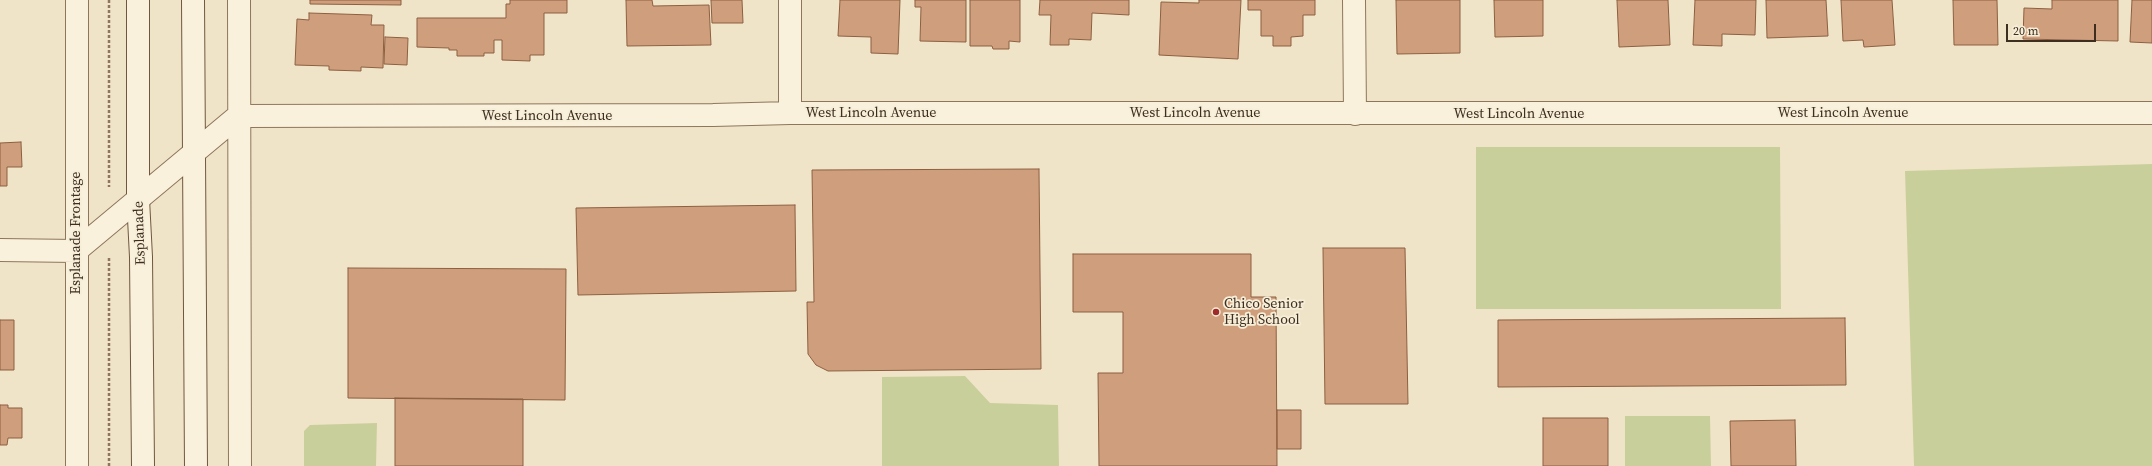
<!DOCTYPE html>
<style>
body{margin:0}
#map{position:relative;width:2152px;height:466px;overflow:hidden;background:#f0e4c8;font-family:"Source Serif 4",serif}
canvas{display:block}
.scale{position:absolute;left:2006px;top:24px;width:90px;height:18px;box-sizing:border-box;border:2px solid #3d2e20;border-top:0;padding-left:5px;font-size:12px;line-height:14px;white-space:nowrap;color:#3d2e20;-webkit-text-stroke:3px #f7eed8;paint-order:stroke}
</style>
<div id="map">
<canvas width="2152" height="466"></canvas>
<div class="scale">20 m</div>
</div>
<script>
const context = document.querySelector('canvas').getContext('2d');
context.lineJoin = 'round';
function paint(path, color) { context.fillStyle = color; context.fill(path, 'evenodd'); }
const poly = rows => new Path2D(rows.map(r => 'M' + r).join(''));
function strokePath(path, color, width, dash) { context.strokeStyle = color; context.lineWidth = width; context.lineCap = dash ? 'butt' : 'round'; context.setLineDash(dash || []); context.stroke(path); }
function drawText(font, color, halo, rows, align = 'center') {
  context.font = font + ' "Source Serif 4",serif'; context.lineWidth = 3.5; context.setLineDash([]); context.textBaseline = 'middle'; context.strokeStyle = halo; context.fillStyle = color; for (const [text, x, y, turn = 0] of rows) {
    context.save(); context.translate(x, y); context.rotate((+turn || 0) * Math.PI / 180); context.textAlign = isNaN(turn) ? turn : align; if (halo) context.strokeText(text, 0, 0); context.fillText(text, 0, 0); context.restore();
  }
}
paint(poly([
 [1476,147,1780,147,1781,309,1476,309],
 [2152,164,2152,466,1914,466,1905,171],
 [965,376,990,403,1058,405,1059,466,882,466,882,377],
 [1625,416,1710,416,1711,466,1625,466],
 [377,423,376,466,304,466,304,431,310,425]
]), '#c9cf9b');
const building = poly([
 [310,0,401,0,401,5,310,4,310,0],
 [510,0,567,0,567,13,544,13,544,55,530,55,530,61,502,60,502,40,494,40,494,53,484,53,484,56,457,56,457,50,449,50,449,48,417,47,417,18,506,18,506,4,510,4,510,0],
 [626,0,652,0,653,6,709,5,711,45,627,46,626,0],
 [711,0,742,0,743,23,712,23,711,0],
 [840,0,900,0,898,54,871,53,871,37,838,36,840,0],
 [915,0,966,0,966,42,920,41,921,7,915,7,915,0],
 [970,0,1020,0,1020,42,1009,41,1009,49,993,49,992,46,970,46,970,0],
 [1040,0,1129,0,1129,15,1092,13,1091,40,1069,39,1069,45,1050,45,1051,15,1039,15,1040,0],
 [1199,0,1241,0,1238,59,1159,55,1161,2,1199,3,1199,0],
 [1248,0,1315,0,1315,15,1303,15,1303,36,1291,37,1291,46,1273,46,1273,36,1261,36,1261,10,1248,10,1248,0],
 [1396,0,1460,0,1460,53,1397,54,1396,0],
 [1494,0,1543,0,1543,36,1495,37,1494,0],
 [1617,0,1668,0,1670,45,1619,47,1617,0],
 [1695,0,1756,0,1755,35,1722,34,1722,46,1693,45,1695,0],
 [1766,0,1826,0,1828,36,1767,38,1766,0],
 [1841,0,1892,0,1895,45,1864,47,1863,40,1843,41,1841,0],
 [1953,0,1997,0,1998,45,1954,45,1953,0],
 [2052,0,2118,0,2118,41,2023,39,2024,8,2052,9,2052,0],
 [2132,0,2152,0,2152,43,2130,42,2132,0],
 [309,13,372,15,371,25,384,25,383,68,361,67,361,71,329,70,329,66,295,65,297,19,309,20,309,13],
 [385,37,408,38,407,65,384,64,385,37],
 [21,142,22,167,7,167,7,186,0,186,0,143,21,142],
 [1039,169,1041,369,828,371,816,365,808,354,807,302,814,302,812,170,1039,169],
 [795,205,796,291,578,295,576,208,795,205],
 [1323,248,1405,248,1408,404,1325,404,1323,248],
 [1073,254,1251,254,1251,297,1276,297,1277,466,1099,466,1098,373,1123,373,1123,312,1073,312,1073,254],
 [348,268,566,269,565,400,348,398,348,268],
 [1845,318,1846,385,1498,387,1498,320,1845,318],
 [0,320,14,320,14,370,0,370,0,320],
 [395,398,523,399,523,466,395,466,395,398],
 [0,405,8,405,8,408,22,408,22,438,8,438,7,445,0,445,0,405],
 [1277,410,1301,410,1301,449,1277,449,1277,410],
 [1543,418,1608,418,1608,466,1543,466,1543,418],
 [1795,420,1796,466,1731,466,1730,421,1795,420]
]);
paint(building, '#cf9f7d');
strokePath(building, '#8d5f41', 1);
const street = poly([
 [239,0,240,466],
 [1354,0,1355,114],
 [790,113,790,0],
 [238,116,713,115,790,113,2152,113],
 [0,250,76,251,238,116],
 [77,466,77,0]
]);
const secondary = poly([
 [138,0,138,199,141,257,143,466],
 [193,0,196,466]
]);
strokePath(street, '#8d765c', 24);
strokePath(secondary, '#6f573f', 24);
strokePath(poly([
 [109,0,109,187],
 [109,258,109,466]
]), '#8d765c', 2.5, [3, 2]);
strokePath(street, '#faf1dc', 22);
strokePath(secondary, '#faf1dc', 22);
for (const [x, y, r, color] of [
 [1216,312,4,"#9e2a2b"]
]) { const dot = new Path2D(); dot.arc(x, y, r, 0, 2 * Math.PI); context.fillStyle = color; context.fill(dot); strokePath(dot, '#f7eed8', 1.5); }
drawText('14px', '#3d2e20', '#f7eed8', [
 ["West Lincoln Avenue",871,113],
 ["West Lincoln Avenue",1195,113],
 ["West Lincoln Avenue",1843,113],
 ["West Lincoln Avenue",1519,114],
 ["West Lincoln Avenue",547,116],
 ["Esplanade Frontage",76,233,-90],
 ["Esplanade",140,233,-92]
]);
drawText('14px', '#3d2e20', '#f7eed8', [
 ["Chico Senior",1224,304],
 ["High School",1224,320]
], 'left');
</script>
